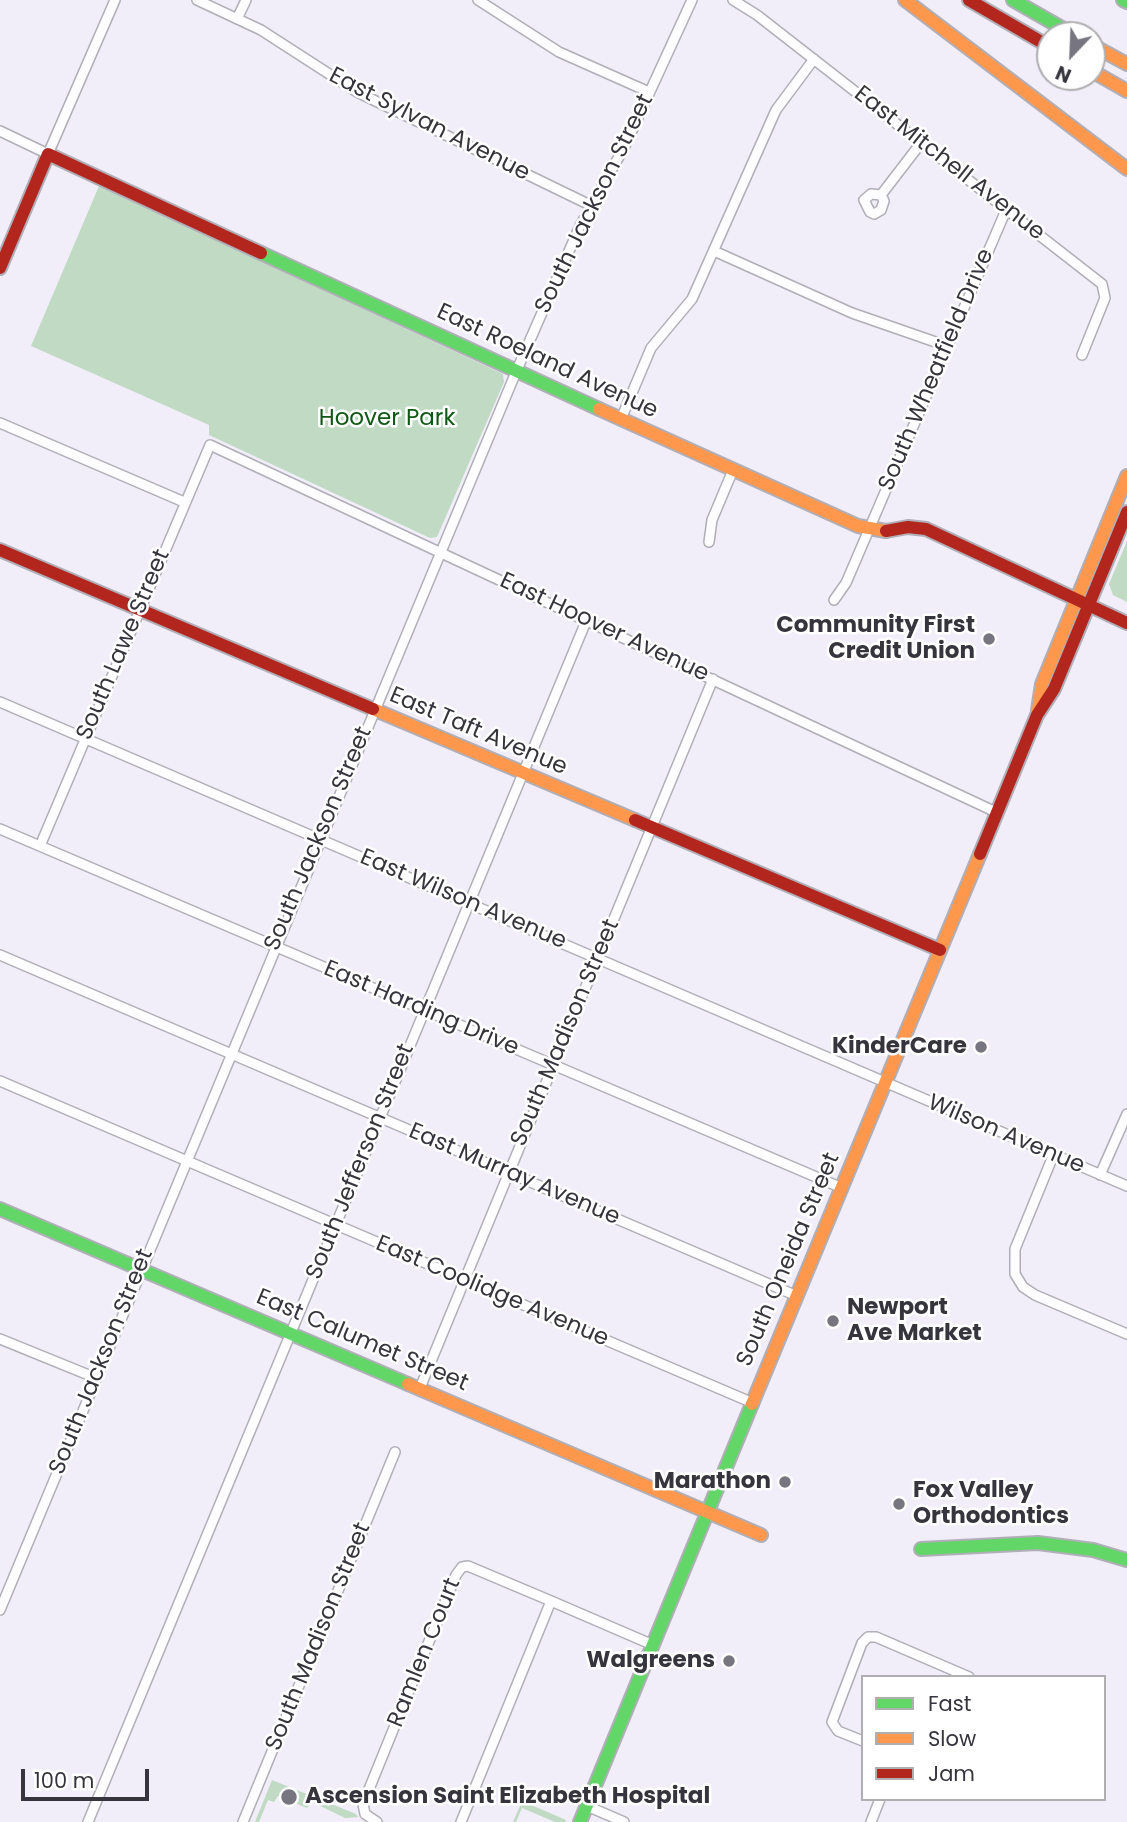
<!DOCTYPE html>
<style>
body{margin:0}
#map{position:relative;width:1127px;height:1822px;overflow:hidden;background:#f1eef9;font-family:Poppins,sans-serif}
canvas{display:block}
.legend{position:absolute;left:861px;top:1675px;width:245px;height:126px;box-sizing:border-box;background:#fff;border:2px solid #afaeb1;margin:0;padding:9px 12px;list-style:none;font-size:21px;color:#36343d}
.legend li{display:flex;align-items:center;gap:14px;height:35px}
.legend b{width:35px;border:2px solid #afaeb1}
.north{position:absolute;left:1036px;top:21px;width:70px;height:70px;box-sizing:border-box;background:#fff;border:2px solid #afaeb1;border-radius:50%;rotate:203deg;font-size:19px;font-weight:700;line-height:28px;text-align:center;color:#36343d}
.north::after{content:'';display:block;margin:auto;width:24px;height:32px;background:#77757f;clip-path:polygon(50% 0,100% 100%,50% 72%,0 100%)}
.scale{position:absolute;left:21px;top:1769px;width:128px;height:32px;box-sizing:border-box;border:4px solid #36343d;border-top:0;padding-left:9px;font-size:21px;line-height:24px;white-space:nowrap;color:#36343d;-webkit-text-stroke:5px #fff;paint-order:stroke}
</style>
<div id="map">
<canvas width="1127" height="1822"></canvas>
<ul class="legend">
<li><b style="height:9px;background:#63d668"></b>Fast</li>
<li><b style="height:9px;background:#ff974d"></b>Slow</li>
<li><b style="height:9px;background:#b3261e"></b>Jam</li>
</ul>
<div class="north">N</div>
<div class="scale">100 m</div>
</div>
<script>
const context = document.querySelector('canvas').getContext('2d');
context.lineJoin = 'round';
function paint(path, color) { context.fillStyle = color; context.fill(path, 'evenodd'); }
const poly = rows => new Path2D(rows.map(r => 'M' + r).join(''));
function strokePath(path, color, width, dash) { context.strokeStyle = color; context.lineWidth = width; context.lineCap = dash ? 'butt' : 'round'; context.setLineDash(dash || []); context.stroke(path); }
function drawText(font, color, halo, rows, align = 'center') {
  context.font = font + ' Poppins,sans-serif'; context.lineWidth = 5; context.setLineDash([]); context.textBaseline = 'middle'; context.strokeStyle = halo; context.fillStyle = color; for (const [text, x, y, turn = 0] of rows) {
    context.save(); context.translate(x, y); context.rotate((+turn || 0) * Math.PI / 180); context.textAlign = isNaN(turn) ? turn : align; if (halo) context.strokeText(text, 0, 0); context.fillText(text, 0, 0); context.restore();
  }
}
paint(poly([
 [99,186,503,374,504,382,437,537,430,538,209,435,209,425,31,346],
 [1127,541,1127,602,1113,595,1109,584],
 [272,1780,356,1814,358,1817,345,1818,312,1802,307,1808,278,1796,274,1802,268,1800,259,1822,255,1822],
 [522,1801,566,1820,565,1822,555,1822,522,1808,516,1822,513,1822]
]), '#c1dac4');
const street = poly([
 [197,0,261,30,357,92,590,205],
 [478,0,559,52,649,92],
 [733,0,757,15,1102,284,1105,298,1082,355],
 [237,19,246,0],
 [0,131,48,154,115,0],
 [881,195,884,201,881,210,874,214,870,212,864,200,871,194,881,195,921,143],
 [714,251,852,313,947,346],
 [621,419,651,348,692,299,776,110,814,59],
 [0,423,184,502],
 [709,542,712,520,733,470],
 [834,600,846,583,1006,210],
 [0,702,1127,1186],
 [0,829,842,1188],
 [40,846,210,445,998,813],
 [0,955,797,1296],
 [0,1081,753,1403],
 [1053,1156,1015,1249,1015,1274,1023,1287,1035,1295,1127,1334],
 [1100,1175,1127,1114],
 [0,1339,96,1378],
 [420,1388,713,679],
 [551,1601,653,1645],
 [0,1610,516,372,580,226,625,146,692,0],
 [863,1741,838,1731,832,1722,862,1643,868,1637,876,1637,969,1677],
 [587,1806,624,1822],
 [88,1822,587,619],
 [243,1822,395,1452],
 [377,1822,365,1814,363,1804,456,1575,462,1567,468,1566,551,1601,461,1822],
 [871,1822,880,1799]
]);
const fast = poly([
 [1013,0,1074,35],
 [1123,0,1127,2],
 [261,253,599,409],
 [0,1209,408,1384],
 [921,1549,1038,1543,1093,1550,1127,1560],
 [580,1822,752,1404]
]);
const slow = poly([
 [905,0,1127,169],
 [1092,45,1127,64],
 [1092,71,1127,91],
 [599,409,858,526,886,531],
 [373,709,635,820],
 [1038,710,1042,684,1127,476],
 [408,1384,761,1535],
 [752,1404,980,854]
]);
const jam = poly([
 [969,0,1050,47],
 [0,268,48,154,261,253],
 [886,531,908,527,926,529,1127,623],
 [0,550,373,709],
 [635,820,940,950],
 [980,854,1037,715,1054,689,1127,512]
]);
strokePath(street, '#b0aeb7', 12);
strokePath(fast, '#b0aeb7', 16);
strokePath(slow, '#b0aeb7', 16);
strokePath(jam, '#b0aeb7', 16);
strokePath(street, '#fdfcfe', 9);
strokePath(fast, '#63d668', 12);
strokePath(slow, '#ff974d', 12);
strokePath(jam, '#b3261e', 12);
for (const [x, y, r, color] of [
 [989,639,7,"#77757f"],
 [981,1047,7,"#77757f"],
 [833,1321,7,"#77757f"],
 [785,1482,7,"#77757f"],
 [899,1504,7,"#77757f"],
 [729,1661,7,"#77757f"],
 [289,1797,9,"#77757f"]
]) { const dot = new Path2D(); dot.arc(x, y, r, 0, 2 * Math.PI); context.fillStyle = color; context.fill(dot); strokePath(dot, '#fff', 2.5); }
drawText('23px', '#36343d', '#fff', [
 ["East Sylvan Avenue",429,125,27],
 ["East Mitchell Avenue",949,164,38],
 ["South Jackson Street",595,204,-64],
 ["East Roeland Avenue",547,362,25],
 ["South Wheatfield Drive",937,370,-67],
 ["East Hoover Avenue",604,628,25],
 ["South Lawe Street",124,645,-67],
 ["East Taft Avenue",478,732,23],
 ["South Jackson Street",319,839,-67],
 ["East Wilson Avenue",463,900,23],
 ["East Harding Drive",421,1009,23],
 ["South Madison Street",566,1033,-67],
 ["Wilson Avenue",1006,1135,23],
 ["South Jefferson Street",361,1162,-68],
 ["East Murray Avenue",514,1175,23],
 ["South Oneida Street",789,1260,-67],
 ["East Coolidge Avenue",492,1292,23],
 ["East Calumet Street",362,1341,23],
 ["South Jackson Street",102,1362,-68],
 ["South Madison Street",319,1637,-68],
 ["Ramlen Court",425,1653,-68]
]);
drawText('23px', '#0f5915', '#fff', [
 ["Hoover Park",387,419]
]);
drawText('bold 23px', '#36343d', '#fff', [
 ["Community First",975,626],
 ["Credit Union",975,652],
 ["KinderCare",967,1047],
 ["Newport",847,1308,"left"],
 ["Ave Market",847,1334,"left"],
 ["Marathon",771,1482],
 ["Fox Valley",913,1491,"left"],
 ["Orthodontics",913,1517,"left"],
 ["Walgreens",715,1661],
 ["Ascension Saint Elizabeth Hospital",305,1797,"left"]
], 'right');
</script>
